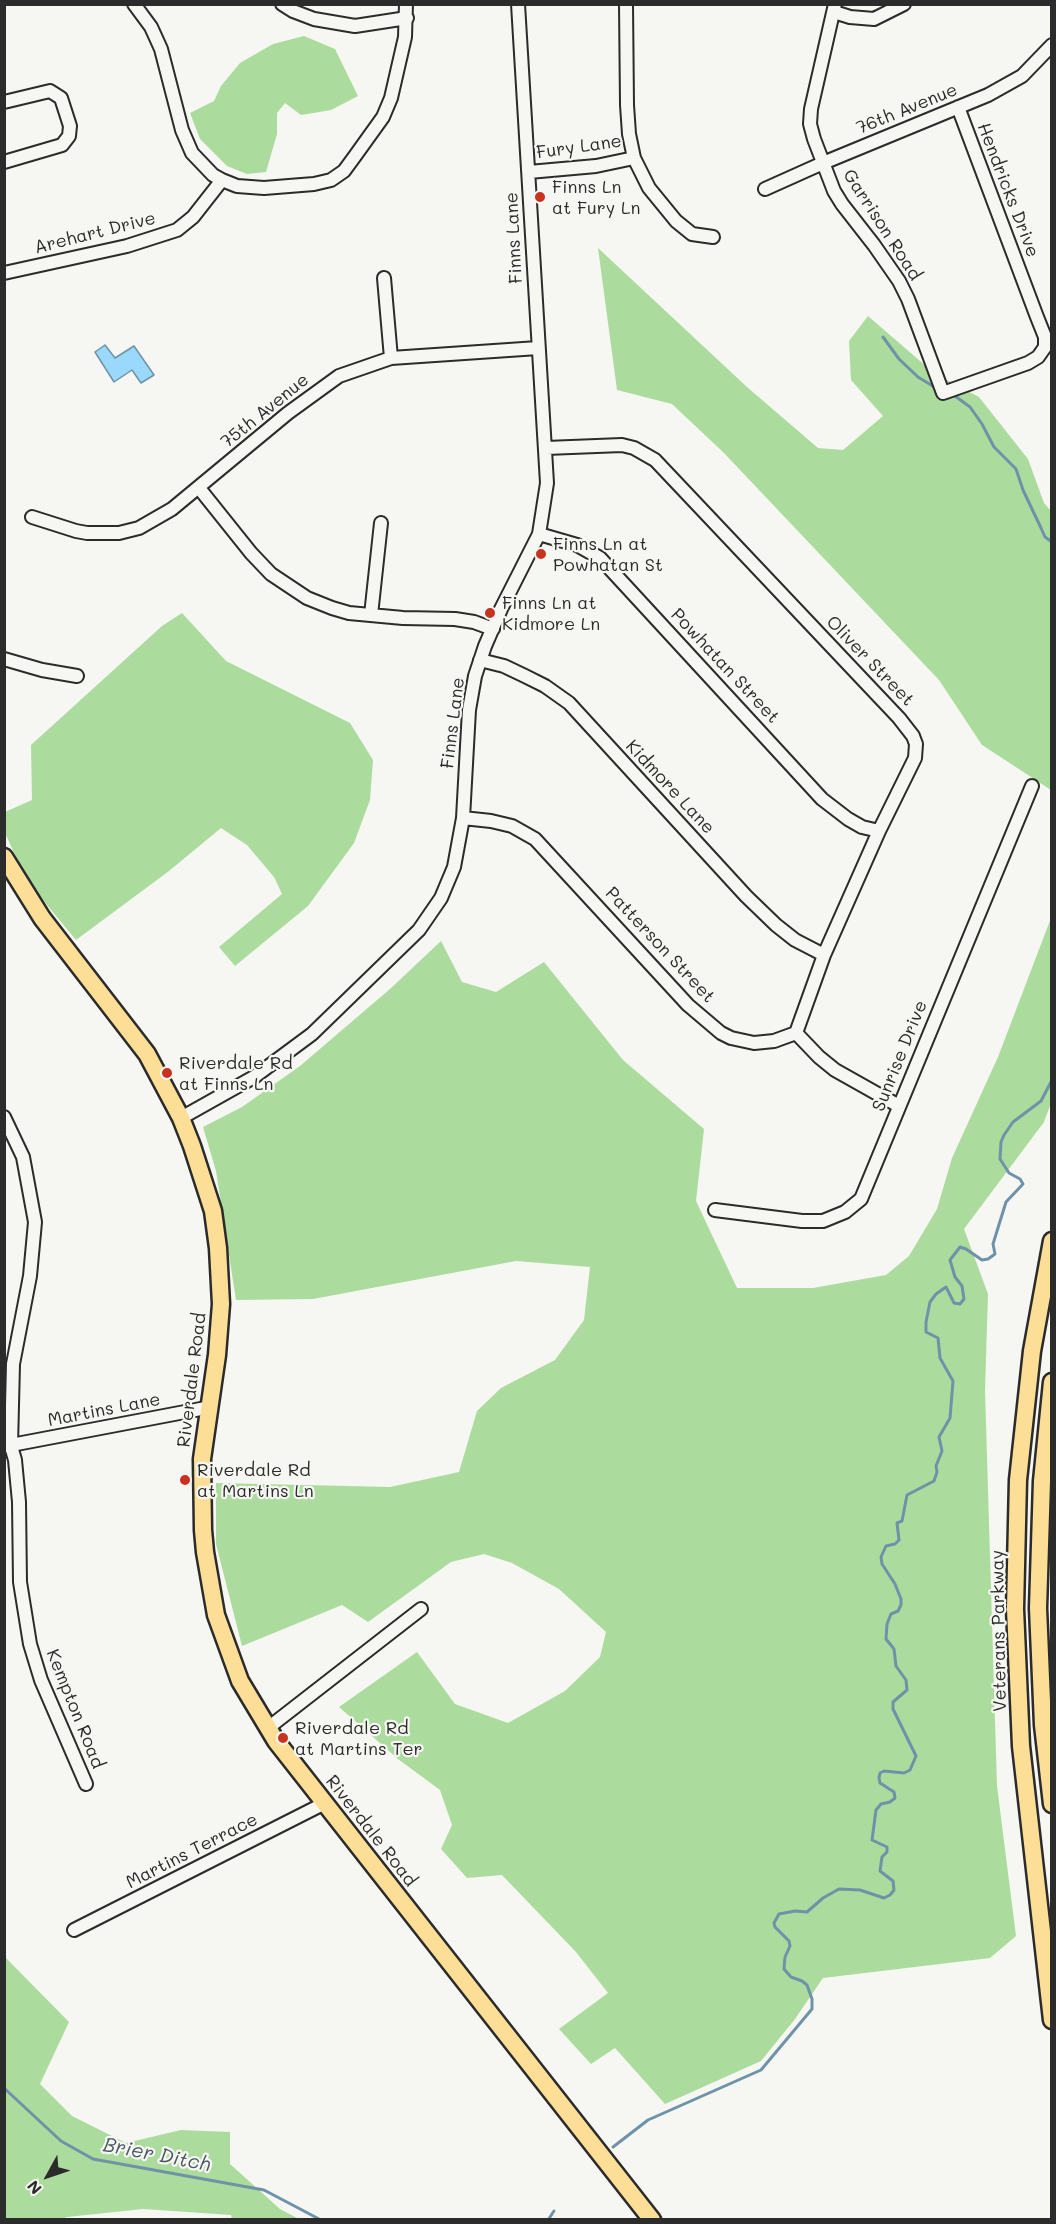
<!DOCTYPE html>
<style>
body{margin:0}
#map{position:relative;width:1056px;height:2224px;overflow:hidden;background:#f6f6f2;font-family:Mali,sans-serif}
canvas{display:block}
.frame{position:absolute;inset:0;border:6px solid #2b2b2b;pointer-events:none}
.north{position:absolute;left:18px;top:2146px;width:60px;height:60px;-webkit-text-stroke:4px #f6f6f2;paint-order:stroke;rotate:230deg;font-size:16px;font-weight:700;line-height:24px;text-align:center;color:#2b2b2b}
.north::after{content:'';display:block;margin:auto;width:21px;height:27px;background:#2b2b2b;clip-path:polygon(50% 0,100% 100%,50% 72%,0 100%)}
</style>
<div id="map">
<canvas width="1056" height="2224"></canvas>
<div class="frame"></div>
<div class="north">N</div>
</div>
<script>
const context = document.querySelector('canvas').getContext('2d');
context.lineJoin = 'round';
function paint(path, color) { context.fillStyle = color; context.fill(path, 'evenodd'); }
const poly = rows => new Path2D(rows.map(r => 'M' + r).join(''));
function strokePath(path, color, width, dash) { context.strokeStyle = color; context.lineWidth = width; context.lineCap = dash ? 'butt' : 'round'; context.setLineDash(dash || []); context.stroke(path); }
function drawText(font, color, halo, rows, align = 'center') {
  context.font = font + ' Mali,sans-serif'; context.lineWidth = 4.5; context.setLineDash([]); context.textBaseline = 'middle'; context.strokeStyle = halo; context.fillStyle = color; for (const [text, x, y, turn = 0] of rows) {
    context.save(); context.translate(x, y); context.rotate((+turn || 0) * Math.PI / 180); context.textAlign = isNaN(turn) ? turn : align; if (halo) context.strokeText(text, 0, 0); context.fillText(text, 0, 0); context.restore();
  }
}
paint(poly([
 [304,36,335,49,358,96,331,110,301,115,285,103,277,113,277,134,266,172,247,174,227,166,200,139,190,113,214,101,221,86,240,63,273,44],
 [598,248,747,387,818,448,843,450,883,416,851,380,849,341,868,316,935,374,979,397,1028,459,1044,503,1051,511,1051,790,982,745,939,680,724,453,672,404,617,390],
 [182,613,226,661,350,723,373,760,370,800,354,843,308,906,235,966,219,947,282,894,274,877,247,845,221,828,169,871,76,940,42,899,16,857,5,833,5,812,32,800,31,745,162,626],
 [1051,918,1051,1103,1044,1122,964,1229,988,1294,985,1391,997,1786,1016,1936,990,1958,823,1978,795,2019,761,2061,665,2104,615,2048,591,2064,559,2029,608,1993,576,1952,502,1875,467,1878,441,1849,452,1825,440,1790,398,1759,339,1707,417,1652,455,1704,508,1723,565,1691,600,1657,606,1632,559,1589,512,1563,484,1554,451,1562,368,1622,342,1605,242,1646,216,1544,216,1483,390,1487,459,1472,477,1411,501,1388,555,1360,584,1320,590,1267,516,1261,313,1299,236,1300,216,1171,203,1127,242,1107,300,1066,390,989,441,941,462,982,496,992,544,962,623,1060,704,1129,696,1201,737,1288,813,1288,886,1275,909,1256,937,1209,952,1158,998,1057],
 [5,1957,69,2022,40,2084,72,2116,126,2143,181,2130,230,2132,230,2164,280,2209,299,2219,232,2219,231,2215,143,2209,67,2217,62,2219,5,2219]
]), '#acdc9d');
const water = poly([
 [105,345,115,358,134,346,154,375,141,383,132,370,114,382,95,352,105,345]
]);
paint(water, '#9ad8fc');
strokePath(water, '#6e93a8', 1.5);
strokePath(poly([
 [883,337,899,359,918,377,936,388],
 [955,396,970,407,982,424,994,447,1016,469,1023,490,1041,528,1045,537,1052,542],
 [4,2088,61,2141,93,2159,264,2190,321,2220],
 [613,2147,648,2120,761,2070,812,2009,812,1999,807,1985,802,1981,791,1977,784,1969,785,1957,790,1946,789,1941,775,1927,774,1923,779,1914,795,1911,807,1912,823,1898,839,1889,860,1890,884,1898,890,1895,894,1890,893,1881,880,1871,882,1857,887,1852,887,1847,872,1840,876,1810,881,1804,890,1802,895,1798,894,1792,880,1783,879,1778,880,1773,884,1771,904,1773,910,1770,916,1756,893,1709,893,1702,907,1690,906,1680,896,1666,894,1649,886,1639,887,1624,891,1614,898,1611,901,1605,901,1599,895,1584,882,1564,881,1557,886,1546,895,1544,899,1540,897,1523,902,1521,907,1495,934,1481,937,1472,936,1466,942,1451,939,1437,950,1418,953,1381,940,1358,938,1338,926,1332,926,1322,930,1302,936,1294,946,1287,954,1303,960,1304,964,1299,962,1286,955,1277,950,1260,960,1247,966,1249,982,1260,988,1259,995,1254,993,1244,1006,1202,1023,1184,1020,1179,1009,1173,1000,1159,1001,1142,1004,1135,1013,1122,1041,1101,1052,1080],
 [548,2220,554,2211]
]), '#6e93a8', 3);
const minor = poly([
 [134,4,151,27,161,49,182,130,192,153,213,175,222,180,237,186,264,188,314,184,331,180,344,171,355,156,383,117,391,98,405,37,406,4],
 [282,4,293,11,314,19,355,26,407,18],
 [626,4,627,105,629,134,634,158,649,188,676,221,692,234,713,237],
 [835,4,811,109,810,124,814,139,834,191,842,204,874,245,899,281,908,299,943,393,1028,363,1038,357,1045,347,1045,337,1037,317,958,107],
 [834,12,850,17,874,19,904,4],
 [4,102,50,91,61,98,70,126,69,136,62,145,4,162],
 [529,172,596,166,634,158],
 [765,189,823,163,988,95,1022,76,1052,45],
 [4,273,127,246,177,230,193,217,222,180],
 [384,278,391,358],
 [546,448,622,445,634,448,655,460,899,718,913,736,916,744,915,758,879,831,824,955,796,1033],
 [199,488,251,553,271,574,307,598,332,608,349,613,403,618,455,619,474,622,493,629],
 [32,517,76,531,87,533,119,533,139,528,172,509,288,413,339,376,391,358,538,348],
 [539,534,577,545,600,558,822,799,848,819,862,827,879,831],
 [371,615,381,523],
 [4,659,42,670,77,676],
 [480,660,504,666,525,676,545,686,569,703,746,896,776,925,795,940,824,955],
 [463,818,491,821,512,826,535,839,688,1005,721,1033,731,1038,754,1043,774,1041,796,1033],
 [796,1033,819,1057,835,1070,899,1106],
 [4,1117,23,1157,35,1222,30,1276,13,1364,11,1446,15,1460,19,1502,20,1582,30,1644,41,1680,86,1784],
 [181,1118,254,1077,312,1034,419,930,441,898,454,867,463,818,469,710,475,676,485,646,501,609,539,534,547,483,518,4],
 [715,1210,802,1221,823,1221,845,1212,861,1199,1032,786],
 [6,1446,211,1407],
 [268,1728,421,1609],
 [74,1930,325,1803]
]);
const major = poly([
 [4,857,42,918,147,1054,181,1118,192,1146,213,1211,218,1248,221,1304,217,1355,202,1459,203,1530,205,1552,216,1615,240,1681,276,1741,652,2220],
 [1052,1241,1032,1351,1018,1480,1015,1609,1021,1746,1052,2020],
 [1052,1382,1042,1481,1038,1608,1043,1725,1052,1804]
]);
strokePath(minor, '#2b2b2b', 16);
strokePath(major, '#2b2b2b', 21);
strokePath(minor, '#f6f6f2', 12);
strokePath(major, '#fcde96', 16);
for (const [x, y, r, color] of [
 [540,197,6,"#c8321e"],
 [541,554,6,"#c8321e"],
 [490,613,6,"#c8321e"],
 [167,1073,6,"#c8321e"],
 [185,1480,6,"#c8321e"],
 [283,1738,6,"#c8321e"]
]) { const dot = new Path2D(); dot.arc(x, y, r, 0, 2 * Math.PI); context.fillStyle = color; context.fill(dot); strokePath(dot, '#f6f6f2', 2); }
drawText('18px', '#2b2b2b', '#f6f6f2', [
 ["76th Avenue",907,109,-22],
 ["Fury Lane",579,147,-8],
 ["Hendricks Drive",1008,190,69],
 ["Garrison Road",882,225,57],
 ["Arehart Drive",95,233,-14],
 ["Finns Lane",514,238,-93],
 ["75th Avenue",265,411,-39],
 ["Oliver Street",870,661,46],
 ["Powhatan Street",725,666,47],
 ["Finns Lane",453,723,-83],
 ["Kidmore Lane",670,787,47],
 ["Patterson Street",660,945,47],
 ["Sunrise Drive",900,1056,-68],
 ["Riverdale Road",192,1380,-83],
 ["Martins Lane",104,1410,-11],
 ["Veterans Parkway",999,1631,-91],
 ["Kempton Road",75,1709,68],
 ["Riverdale Road",371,1831,52],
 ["Martins Terrace",192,1851,-27]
]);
drawText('18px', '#2b2b2b', '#f6f6f2', [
 ["Finns Ln",552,187],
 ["at Fury Ln",552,208],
 ["Finns Ln at",553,544],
 ["Powhatan St",553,565],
 ["Finns Ln at",502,603],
 ["Kidmore Ln",502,624],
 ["Riverdale Rd",179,1063],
 ["at Finns Ln",179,1084],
 ["Riverdale Rd",197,1470],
 ["at Martins Ln",197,1491],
 ["Riverdale Rd",295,1728],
 ["at Martins Ter",295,1749]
], 'left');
drawText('italic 20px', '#47565f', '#f6f6f2', [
 ["Brier Ditch",157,2155,11]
]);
</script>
